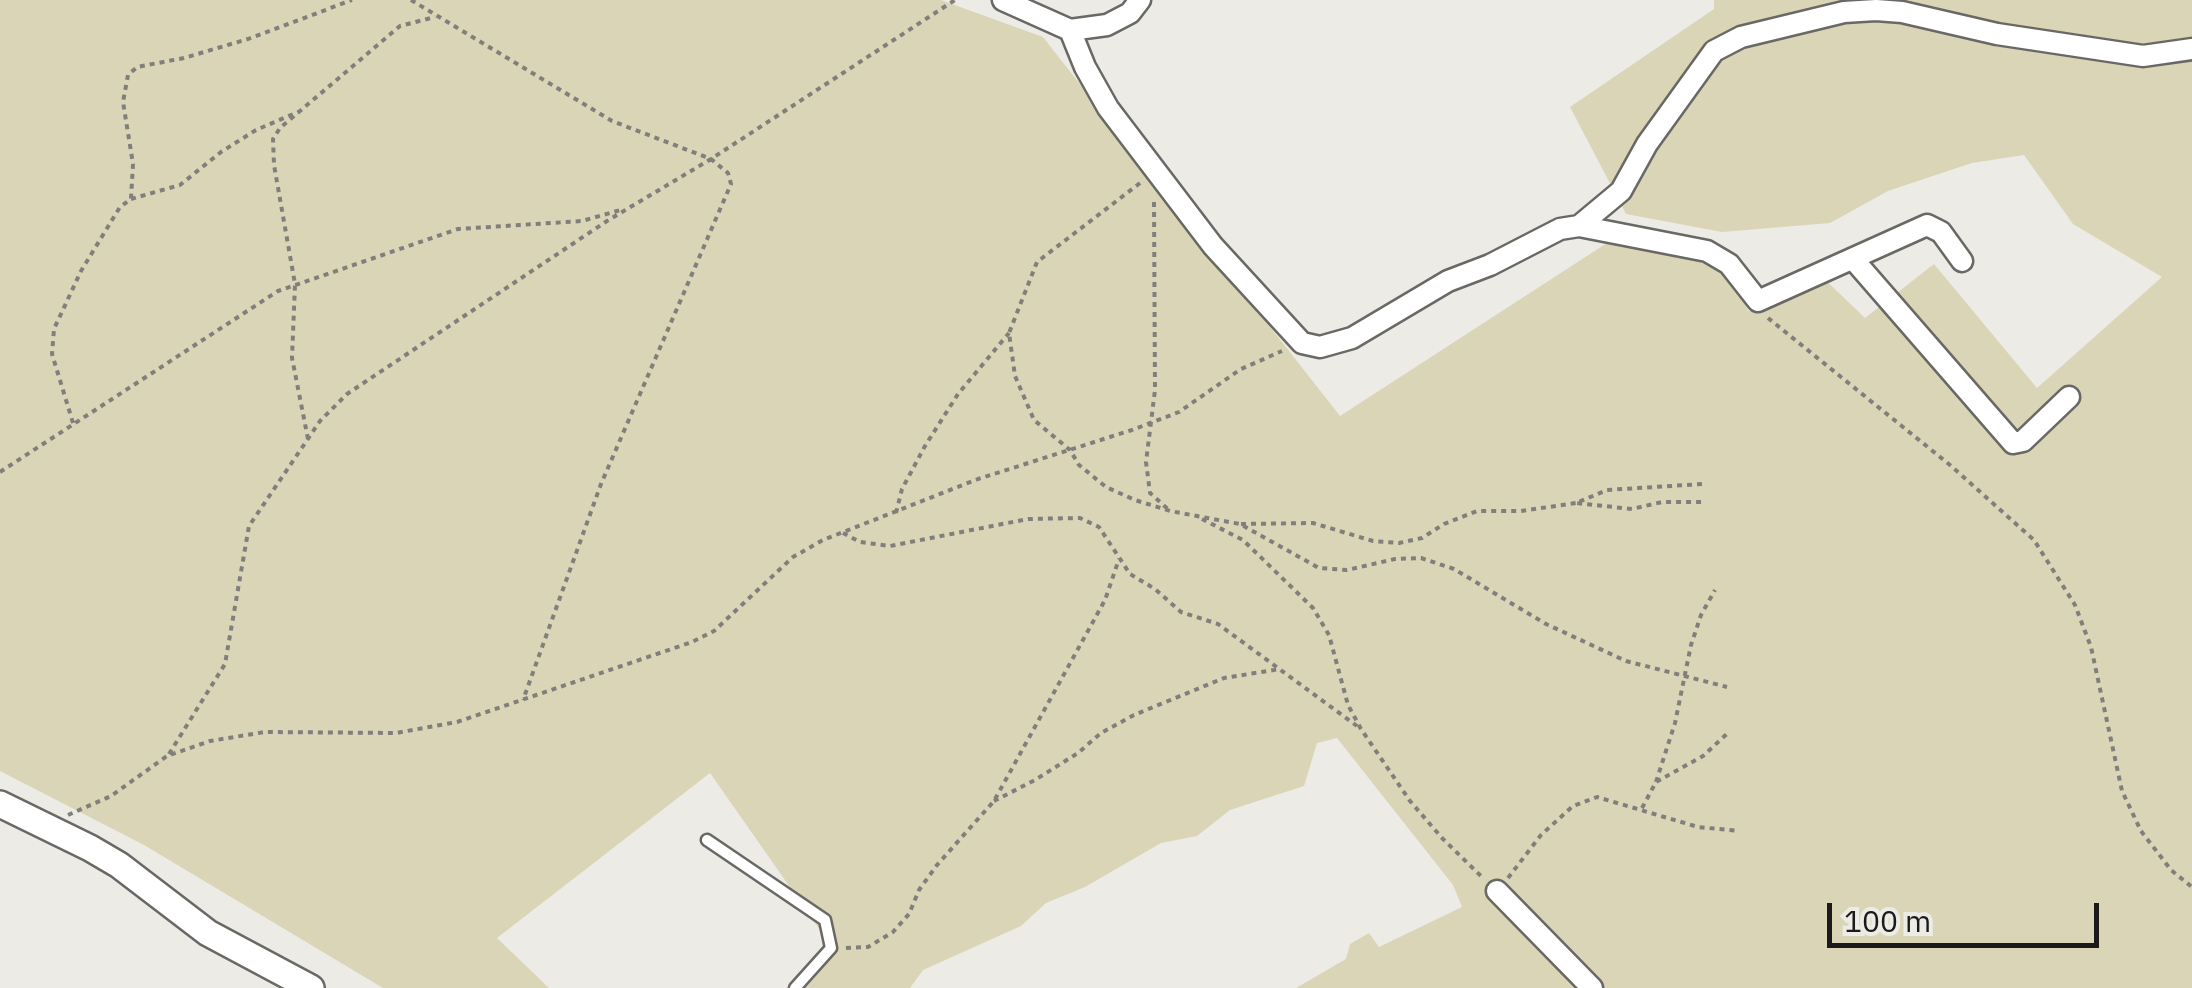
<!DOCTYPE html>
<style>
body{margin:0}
#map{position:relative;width:2192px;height:988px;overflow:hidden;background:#ecebe6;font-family:"IBM Plex Sans",sans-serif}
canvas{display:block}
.scale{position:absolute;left:1827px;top:903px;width:272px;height:45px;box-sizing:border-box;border:5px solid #1b1a18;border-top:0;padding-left:12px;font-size:30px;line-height:35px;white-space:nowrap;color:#1b1a18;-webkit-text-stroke:8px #ecebe6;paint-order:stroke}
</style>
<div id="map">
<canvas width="2192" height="988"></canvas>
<div class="scale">100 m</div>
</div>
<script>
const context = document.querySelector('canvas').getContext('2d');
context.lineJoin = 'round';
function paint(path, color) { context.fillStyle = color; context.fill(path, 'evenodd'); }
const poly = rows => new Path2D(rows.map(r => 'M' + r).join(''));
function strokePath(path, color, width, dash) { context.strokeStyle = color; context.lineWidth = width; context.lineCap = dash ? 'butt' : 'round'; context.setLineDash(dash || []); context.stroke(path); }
paint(poly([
 [0,0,941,0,1043,37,1340,416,1607,243,1729,268,1748,311,1815,270,1865,318,1934,264,2037,388,2162,277,2073,224,2024,155,1972,163,1888,191,1830,223,1722,232,1626,214,1570,107,1714,9,1714,0,2192,0,2192,988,1296,988,1346,959,1350,944,1369,933,1379,947,1462,907,1453,885,1337,738,1317,743,1304,786,1230,810,1197,836,1161,843,1085,887,1046,903,1021,926,923,970,910,988,803,988,829,943,710,773,497,938,549,988,383,988,144,845,0,771]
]), '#dbd5b7');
const service = poly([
 [707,840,825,920,831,948,795,988]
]);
const minor = poly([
 [1003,0,1070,30,1107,25,1130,13,1140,0],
 [1070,30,1085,67,1108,108,1213,246,1302,343,1320,347,1352,338,1448,281,1490,265,1560,229,1579,226,1707,251,1729,264,1758,301,1927,225,1941,232,1962,261],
 [1579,226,1621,191,1647,144,1714,51,1741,37,1844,12,1876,10,1902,12,1997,34,2143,56,2192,49],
 [1853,259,2013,443,2023,441,2069,397],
 [1497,891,1592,988]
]);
const tertiary = poly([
 [0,804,90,848,119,865,208,933,311,988]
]);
strokePath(service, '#696864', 15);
strokePath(minor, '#696864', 25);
strokePath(tertiary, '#696864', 30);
strokePath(poly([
 [411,0,612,121,711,159,728,173,731,184,601,484,523,700],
 [1140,183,1037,262,1009,333,1015,376,1034,420,1070,450,1079,465,1106,487,1135,500,1170,511,1240,524,1319,568,1347,570,1395,559,1421,558,1454,569,1546,624,1626,661,1727,687],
 [131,199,180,185,221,152,256,130,298,112],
 [1154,202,1155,390,1146,462,1150,493,1170,511],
 [1768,318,1950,465,2034,540,2075,605,2091,647,2122,791,2141,831,2171,870,2192,887],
 [73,423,52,354,54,329,81,271,120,207,131,199,133,164,123,102,128,75,137,67,184,58,248,39,352,0],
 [308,439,292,358,295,284,274,165,273,139,280,128,400,26,435,17],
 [0,472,278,291,458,229,582,221,624,209],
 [1702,484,1607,490,1576,503,1632,509,1662,502,1703,502],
 [896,513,902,489,925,446,958,394,1009,333],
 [1202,519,1243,540,1313,608,1329,635,1348,705,1361,729,1410,801,1442,838,1484,879],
 [1241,524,1313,523,1373,541,1399,543,1422,538,1444,524,1477,511,1521,511,1576,503],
 [843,533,860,542,890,546,1028,519,1080,518,1099,527,1130,574,1155,589,1181,612,1218,624,1357,726],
 [169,754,225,664,249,526,320,421,347,394,607,221,711,159,955,0],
 [1656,782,1675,723,1691,645,1701,615,1715,590],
 [994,801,1035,780,1078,753,1101,733,1134,715,1224,678,1280,669],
 [1642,808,1656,782,1703,756,1730,731],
 [68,815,111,796,167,756,210,741,265,732,396,733,457,722,692,642,714,631,793,557,823,540,978,479,1132,430,1179,412,1241,369,1282,351],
 [1508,878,1541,835,1573,806,1597,797,1698,827,1739,831],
 [846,948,868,947,893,932,909,914,919,890,937,865,994,801,1105,600,1119,559]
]), '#807f7b', 4, [5, 5]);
strokePath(service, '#fff', 10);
strokePath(minor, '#fff', 20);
strokePath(tertiary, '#fff', 25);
</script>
